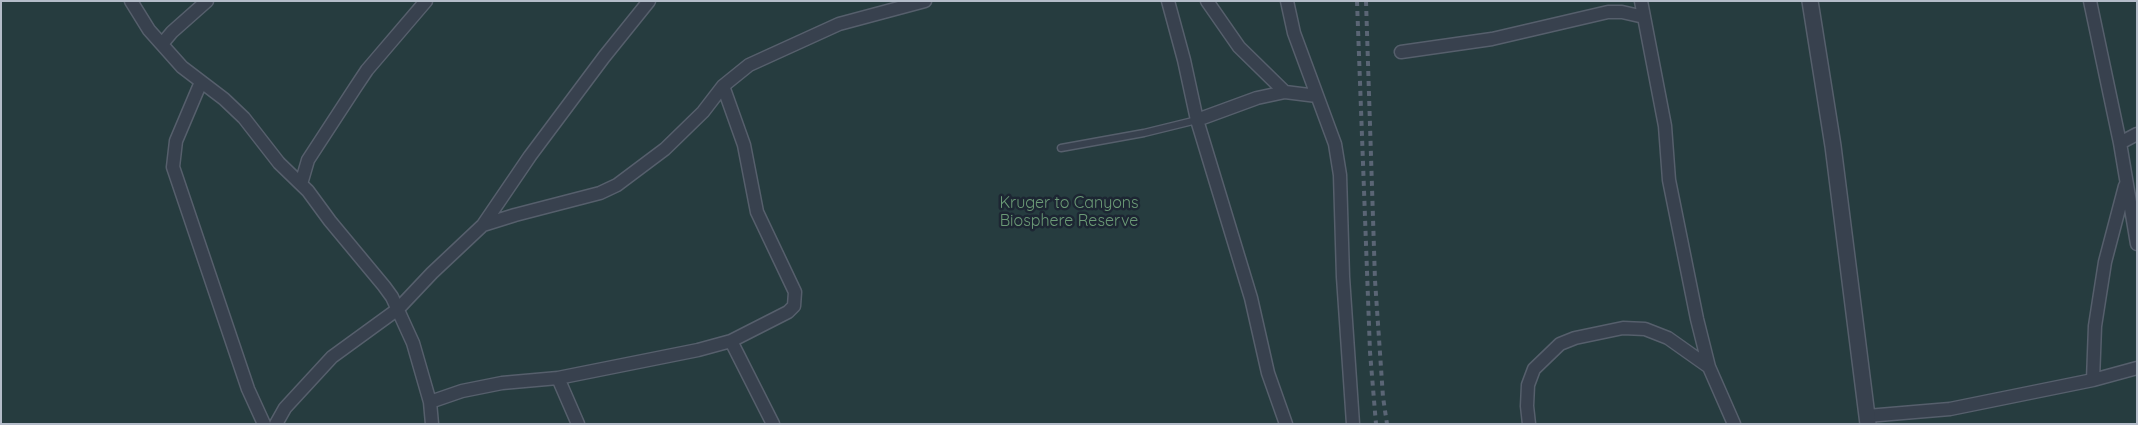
<!DOCTYPE html>
<style>
body{margin:0}
#map{position:relative;width:2138px;height:425px;overflow:hidden;background:#242f3e;font-family:Quicksand,sans-serif}
canvas{display:block}
.frame{position:absolute;inset:0;border:2px solid #b4bcc9;pointer-events:none}
</style>
<div id="map">
<canvas width="2138" height="425"></canvas>
<div class="frame"></div>
</div>
<script>
const context = document.querySelector('canvas').getContext('2d');
context.lineJoin = 'round';
function paint(path, color) { context.fillStyle = color; context.fill(path, 'evenodd'); }
const poly = rows => new Path2D(rows.map(r => 'M' + r).join(''));
function strokePath(path, color, width, dash) { context.strokeStyle = color; context.lineWidth = width; context.lineCap = dash ? 'butt' : 'round'; context.setLineDash(dash || []); context.stroke(path); }
function drawText(font, color, halo, rows, align = 'center') {
  context.font = font + ' Quicksand,sans-serif'; context.lineWidth = 5; context.setLineDash([]); context.textBaseline = 'middle'; context.strokeStyle = halo; context.fillStyle = color; for (const [text, x, y, turn = 0] of rows) {
    context.save(); context.translate(x, y); context.rotate((+turn || 0) * Math.PI / 180); context.textAlign = isNaN(turn) ? turn : align; if (halo) context.strokeText(text, 0, 0); context.fillText(text, 0, 0); context.restore();
  }
}
paint(poly([
 [1,1,2137,1,2137,424,1,424]
]), '#263c3f');
const service = poly([
 [1061,148,1144,133,1197,120]
]);
const minor = poly([
 [131,1,149,30,182,67,224,99,244,118,279,163,308,191,330,221,384,286,392,297,413,343,430,402,432,424],
 [1168,1,1184,60,1197,120,1251,298,1268,373,1286,424],
 [1207,1,1239,47,1285,92],
 [1287,1,1294,33,1335,144,1340,175,1343,277,1353,424],
 [1641,1,1665,126,1669,180,1697,319,1709,367,1734,424],
 [2090,1,2120,143,2137,244],
 [162,44,172,32,207,1],
 [1401,52,1492,39,1608,12,1622,12,1644,17],
 [201,82,176,141,173,167,248,389,264,424],
 [1197,120,1257,98,1285,92,1317,96],
 [2120,143,2137,134],
 [301,184,308,160,355,88,367,70,426,1],
 [483,225,515,215,600,193,617,185,665,149,703,112,723,86,749,65,839,24,925,1],
 [731,341,773,424],
 [558,378,698,350,731,341,788,312,794,306,795,292,757,212,744,145,723,86],
 [2093,380,2095,326,2105,262,2125,186],
 [430,402,462,391,502,383,558,378,578,424],
 [1867,416,1950,409,2093,380,2137,368],
 [276,424,285,408,332,357,398,309,432,273,483,225,530,156,604,57,649,1],
 [1529,424,1527,406,1528,385,1534,369,1560,344,1575,338,1623,328,1645,329,1668,338,1709,367]
]);
const tertiary = poly([
 [1810,1,1833,146,1868,424]
]);
strokePath(service, '#565f6c', 9);
strokePath(minor, '#565f6c', 15);
strokePath(tertiary, '#565f6c', 18);
strokePath(service, '#38414e', 6);
strokePath(minor, '#38414e', 12);
strokePath(tertiary, '#38414e', 15);
strokePath(poly([
 [1357,1,1370,352,1376,424],
 [1366,1,1375,280,1383,397,1387,424]
]), '#5a6575', 4, [5, 5]);
drawText('16px', '#6b9a76', '#1d2633', [
 ["Kruger to Canyons",1069,203],
 ["Biosphere Reserve",1069,221]
]);
</script>
